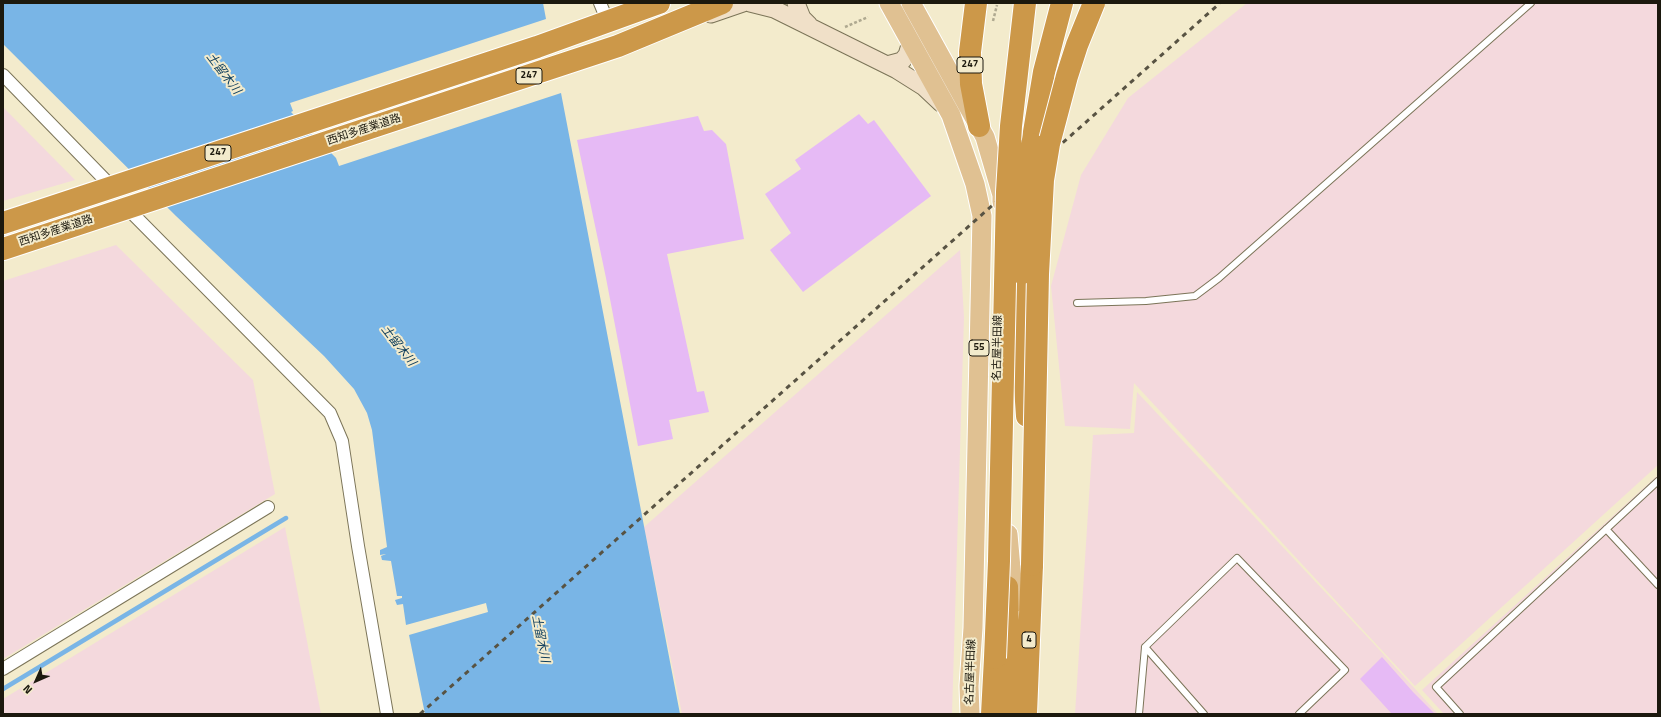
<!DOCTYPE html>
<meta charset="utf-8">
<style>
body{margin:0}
#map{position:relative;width:1661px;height:717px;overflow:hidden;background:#f3ebcc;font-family:"Titillium Web",sans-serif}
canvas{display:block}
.frame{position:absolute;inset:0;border:4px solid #1c190e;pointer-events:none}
.north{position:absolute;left:16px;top:661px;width:40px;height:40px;-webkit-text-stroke:3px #f3ebcc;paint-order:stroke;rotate:225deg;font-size:11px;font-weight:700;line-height:16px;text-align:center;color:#1c190e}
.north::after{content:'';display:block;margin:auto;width:14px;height:18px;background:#1c190e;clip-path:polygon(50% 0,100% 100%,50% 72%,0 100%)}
</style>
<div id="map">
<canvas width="1661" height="717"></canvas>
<div class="frame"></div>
<div class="north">N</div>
</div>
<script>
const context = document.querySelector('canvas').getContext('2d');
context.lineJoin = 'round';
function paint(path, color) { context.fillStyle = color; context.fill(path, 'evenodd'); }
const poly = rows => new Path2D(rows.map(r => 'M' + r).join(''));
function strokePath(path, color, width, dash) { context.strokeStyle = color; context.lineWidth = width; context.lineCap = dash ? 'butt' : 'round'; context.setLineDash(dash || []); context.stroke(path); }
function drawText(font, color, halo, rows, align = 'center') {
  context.font = font + ' "Titillium Web","Noto Sans JP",sans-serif'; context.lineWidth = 4; context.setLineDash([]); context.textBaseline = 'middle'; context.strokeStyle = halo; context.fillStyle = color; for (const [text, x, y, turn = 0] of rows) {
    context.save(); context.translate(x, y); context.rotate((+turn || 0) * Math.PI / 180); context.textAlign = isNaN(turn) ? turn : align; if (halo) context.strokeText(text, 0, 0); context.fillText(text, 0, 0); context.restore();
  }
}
paint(poly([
 [1247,3,1658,3,1658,465,1415,686,1134,383,1130,429,1065,426,1051,286,1081,175,1128,98],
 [3,107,75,180,3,201],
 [116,245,253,380,275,494,3,659,3,281],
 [960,250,964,317,952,714,682,714,644,527],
 [1137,392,1374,644,1438,714,1075,714,1093,435,1134,433],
 [1658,475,1658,714,1444,714,1422,690],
 [285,527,321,714,3,714,3,699]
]), '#f4d9dd');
paint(poly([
 [3,3,543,3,546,19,290,103,293,111,291,112,336,158,339,166,561,93,680,714,425,714,409,635,488,612,486,603,406,625,403,604,397,605,395,600,402,598,402,596,397,596,391,561,382,560,381,556,386,554,380,555,380,550,387,547,372,430,367,413,354,389,324,356,176,216,3,44]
]), '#79b5e6');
strokePath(poly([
 [3,689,286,518]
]), '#79b5e6', 4.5);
paint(poly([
 [859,114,868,124,874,120,931,196,803,292,770,250,791,233,765,194,801,169,795,160],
 [698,116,704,131,712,130,726,144,744,239,667,254,697,392,704,391,709,412,669,420,673,439,638,446,606,278,577,140],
 [1382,657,1413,692,1435,714,1392,714,1360,679]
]), '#e6baf5');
const lane = poly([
 [1077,303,1146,301,1195,296,1219,278,1531,3],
 [1606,529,1658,585],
 [1139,714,1145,647],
 [1204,714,1145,647,1237,558,1345,670,1299,714],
 [1460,714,1436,687,1658,481]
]);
const street = poly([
 [600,3,608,22],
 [3,75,112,187],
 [127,208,330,413,342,441,358,546,387,714],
 [3,669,268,507]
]);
const secondary = poly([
 [750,3,774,9,897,70,924,87,941,103],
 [796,3,802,18,809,25],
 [711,14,743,3],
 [887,65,902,61,907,55,911,42]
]);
const primary = poly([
 [889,3,951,115,975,184,982,216,973,628,969,686,970,714],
 [911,3,985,137,1002,195,1002,202],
 [1008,534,1014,603]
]);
const highway = poly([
 [976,3,970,52,971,84,979,126],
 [1032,144,1044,72,1062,3],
 [3,223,537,47,659,3],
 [3,249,618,46,722,3],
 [1022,273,1022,342,1027,416],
 [1007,587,1010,714],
 [992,714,995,658],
 [1026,714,1032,565]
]);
strokePath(lane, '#7b7458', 8);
strokePath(street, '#7b7458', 14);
strokePath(secondary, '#7b7458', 19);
strokePath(primary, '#fff', 21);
strokePath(highway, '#fff', 24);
strokePath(poly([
 [993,21,997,5],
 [845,27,868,17]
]), '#afa990', 2.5, [3, 2]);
strokePath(lane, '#fff', 6);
strokePath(street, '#fff', 12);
strokePath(secondary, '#f0e0c8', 17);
strokePath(primary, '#e0c192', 19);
strokePath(highway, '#cc9849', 22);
strokePath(poly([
 [420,714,1220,3]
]), '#585343', 3, [5, 5]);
const highwayBridge = poly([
 [1022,273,1022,227,1025,186,1032,144],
 [1032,565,1038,274,1043,180,1049,144,1067,76,1077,45,1094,3],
 [995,658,999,561,1007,192,1011,126,1025,3]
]);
strokePath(highwayBridge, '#fff', 24, []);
strokePath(highwayBridge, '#cc9849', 22);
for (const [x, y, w] of [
 [970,65,26],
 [529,76,26],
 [218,153,26],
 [979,348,20],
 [1029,640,14]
]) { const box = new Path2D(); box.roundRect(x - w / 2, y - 8, w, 16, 3); context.fillStyle = '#f3ebcc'; context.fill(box); strokePath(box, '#1c190e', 1); }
drawText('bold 10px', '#1c190e', null, [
 ["247",970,65],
 ["247",529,76],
 ["247",218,153],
 ["55",979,348],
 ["4",1029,640]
]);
drawText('11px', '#1c190e', '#f3ebcc', [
 ["西知多産業道路",364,130,-18],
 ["西知多産業道路",56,231,-18],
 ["名古屋半田線",998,348,-89],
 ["名古屋半田線",971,672,-88]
]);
drawText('italic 12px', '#0a3a5a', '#f3ebcc', [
 ["土留木川",223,74,53],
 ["土留木川",398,346,52],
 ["土留木川",540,639,79]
]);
</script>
